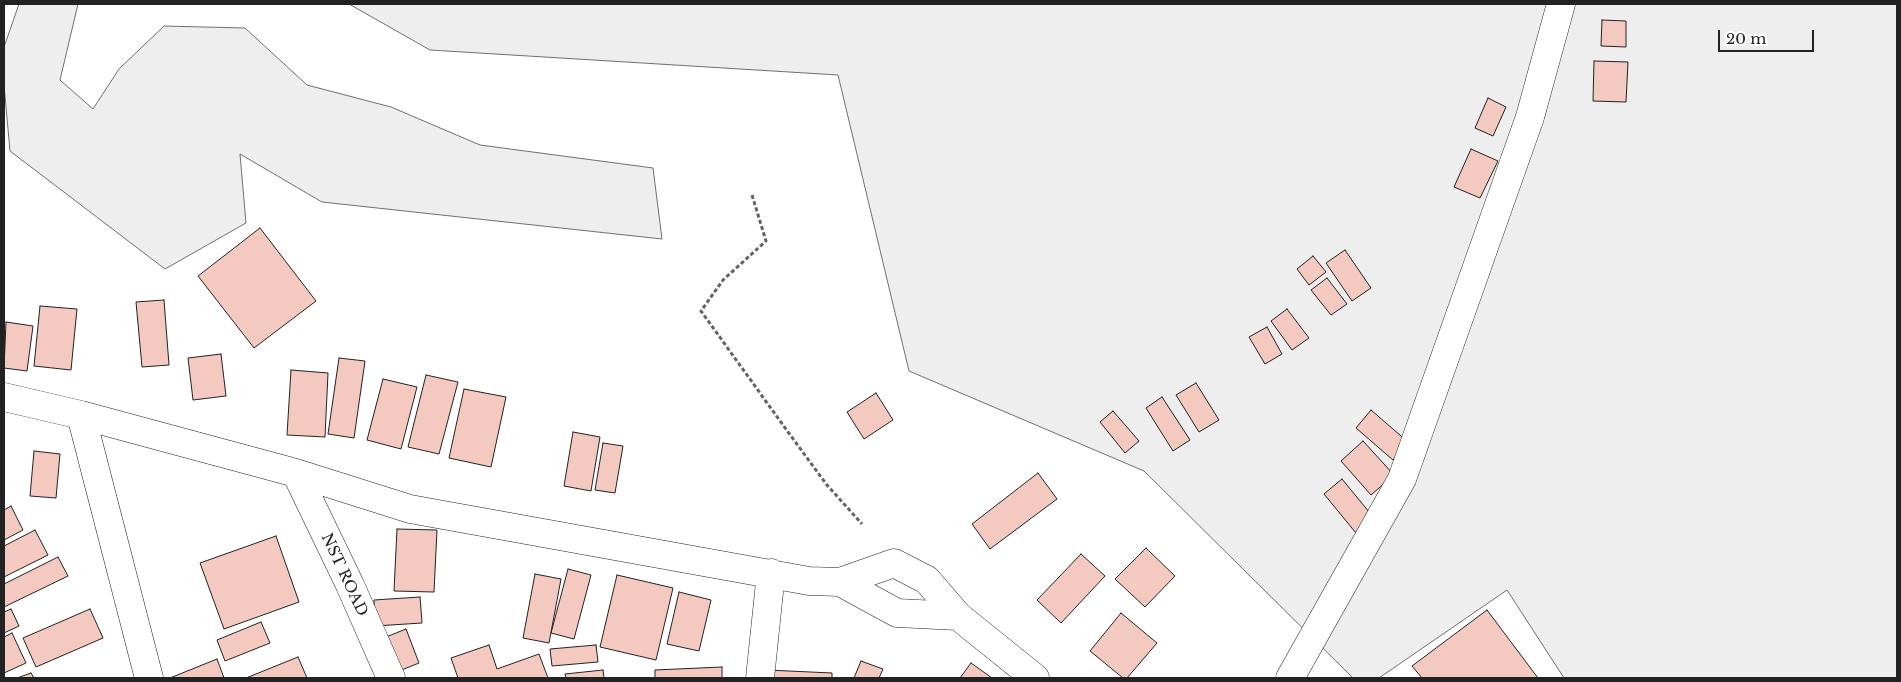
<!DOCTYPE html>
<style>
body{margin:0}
#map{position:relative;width:1901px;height:682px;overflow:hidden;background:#fff;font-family:"Libre Baskerville",serif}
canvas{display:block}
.frame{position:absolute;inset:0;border:5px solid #222;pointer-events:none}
.scale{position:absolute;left:1718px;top:30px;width:96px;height:22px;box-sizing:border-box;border:2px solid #222;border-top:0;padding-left:6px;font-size:15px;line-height:18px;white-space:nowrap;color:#222;-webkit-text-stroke:4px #fff;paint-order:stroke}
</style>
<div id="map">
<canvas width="1901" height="682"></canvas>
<div class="frame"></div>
<div class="scale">20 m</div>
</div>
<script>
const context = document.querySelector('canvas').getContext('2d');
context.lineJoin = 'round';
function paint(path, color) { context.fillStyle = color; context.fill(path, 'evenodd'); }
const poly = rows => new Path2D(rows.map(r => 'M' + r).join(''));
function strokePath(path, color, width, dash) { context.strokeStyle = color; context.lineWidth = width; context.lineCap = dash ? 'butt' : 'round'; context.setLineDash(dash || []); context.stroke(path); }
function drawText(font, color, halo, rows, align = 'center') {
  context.font = font + ' "Libre Baskerville",serif'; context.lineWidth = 4; context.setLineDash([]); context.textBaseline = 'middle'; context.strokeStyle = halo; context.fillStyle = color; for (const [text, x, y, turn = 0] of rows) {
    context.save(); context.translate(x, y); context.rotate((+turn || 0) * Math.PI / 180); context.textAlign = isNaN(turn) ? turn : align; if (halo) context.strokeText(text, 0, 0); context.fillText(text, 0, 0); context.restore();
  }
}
const green = poly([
 [19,4,78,4,60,80,93,109,119,69,164,26,245,28,307,85,391,107,480,145,653,168,662,239,322,202,240,154,246,223,165,269,10,151,4,85,4,47,19,4],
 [349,4,1897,4,1897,678,1564,678,1507,590,1379,678,1353,678,1144,471,909,371,838,75,430,50,349,4]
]);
paint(green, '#eee');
strokePath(green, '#6f6f6f', 1);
const building = poly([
 [1602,20,1626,21,1626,47,1601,46,1602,20],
 [1594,61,1628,62,1626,102,1593,101,1594,61],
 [1488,98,1506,107,1493,136,1475,128,1488,98],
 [1471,149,1498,161,1480,198,1454,187,1471,149],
 [260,228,316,301,254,348,198,276,260,228],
 [1345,250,1371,288,1352,301,1326,263,1345,250],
 [1313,256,1326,272,1309,285,1297,269,1313,256],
 [1327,278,1347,304,1331,315,1311,290,1327,278],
 [164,300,169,365,142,367,136,302,164,300],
 [40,306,77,309,71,370,34,366,40,306],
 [1287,309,1309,338,1292,350,1271,321,1287,309],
 [6,322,33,326,27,371,4,368,6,322],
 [1267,327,1282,354,1265,364,1249,337,1267,327],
 [221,354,226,396,193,400,188,358,221,354],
 [339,358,365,361,354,438,328,434,339,358],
 [291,370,328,373,325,437,287,435,291,370],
 [426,375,458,382,439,454,408,447,426,375],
 [383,379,417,387,401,449,367,440,383,379],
 [1196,383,1219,420,1199,432,1176,395,1196,383],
 [464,389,506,397,491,467,449,458,464,389],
 [876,393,893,420,864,439,847,412,876,393],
 [1162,397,1190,440,1173,451,1146,408,1162,397],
 [1371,410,1408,442,1393,460,1356,428,1371,410],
 [1113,411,1139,441,1125,453,1100,422,1113,411],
 [573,432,600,437,591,491,564,486,573,432],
 [1363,441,1394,475,1371,495,1341,461,1363,441],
 [603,443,623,446,615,493,595,490,603,443],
 [34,451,60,454,56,498,30,496,34,451],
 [1038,473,1057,499,990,549,972,524,1038,473],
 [1342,479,1374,518,1356,533,1324,494,1342,479],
 [11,506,23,530,4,540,4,510,11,506],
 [397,529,437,530,434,592,394,591,397,529],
 [35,530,48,555,4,577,4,546,35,530],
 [276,536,299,602,224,629,200,563,276,536],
 [1146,548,1175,576,1145,607,1115,579,1146,548],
 [1081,554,1105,576,1061,623,1037,600,1081,554],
 [58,557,68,576,4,607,4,584,58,557],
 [568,569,591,575,574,639,551,633,568,569],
 [535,574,561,579,549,643,523,638,535,574],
 [617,575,673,588,656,660,600,647,617,575],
 [679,592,711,600,699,651,667,644,679,592],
 [420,597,422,623,375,626,374,600,420,597],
 [11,609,19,626,4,633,4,612,11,609],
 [90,609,103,638,36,667,23,638,90,609],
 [1487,610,1538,678,1422,678,1412,666,1487,610],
 [1121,613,1157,643,1127,678,1123,678,1090,651,1121,613],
 [261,622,270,643,225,661,217,640,261,622],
 [406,629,419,663,394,673,381,639,406,629],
 [12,633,26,663,4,673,4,637,12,633],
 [489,645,497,669,539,654,548,678,458,678,451,658,489,645],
 [596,645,598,662,552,666,550,649,596,645],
 [298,657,307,678,246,678,298,657],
 [217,659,224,678,170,678,217,659],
 [861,661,883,669,879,678,854,678,861,661],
 [971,663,992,678,960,678,971,663],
 [722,667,722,678,655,678,655,670,722,667],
 [603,670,604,678,566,678,565,674,603,670],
 [767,670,832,673,832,678,766,678,767,670],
 [31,673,34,678,17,678,31,673]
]);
paint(building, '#f3c9c0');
strokePath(building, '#222', 1);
const minor = poly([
 [4,397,81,415,296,473,410,509,809,581,840,582,894,563,927,580,958,616,1035,678],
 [81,415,149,678],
 [296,473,350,585,391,678],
 [840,582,897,613,958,616],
 [760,678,771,573],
 [1290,678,1402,479,1530,117,1561,4]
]);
strokePath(minor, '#222', 29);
strokePath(poly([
 [752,195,766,241,723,280,701,311,788,432,827,485,862,524]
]), '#646464', 3, [4, 2.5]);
strokePath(minor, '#fff', 28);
drawText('15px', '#222', '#fff', [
 ["NST ROAD",344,575,65]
]);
</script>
